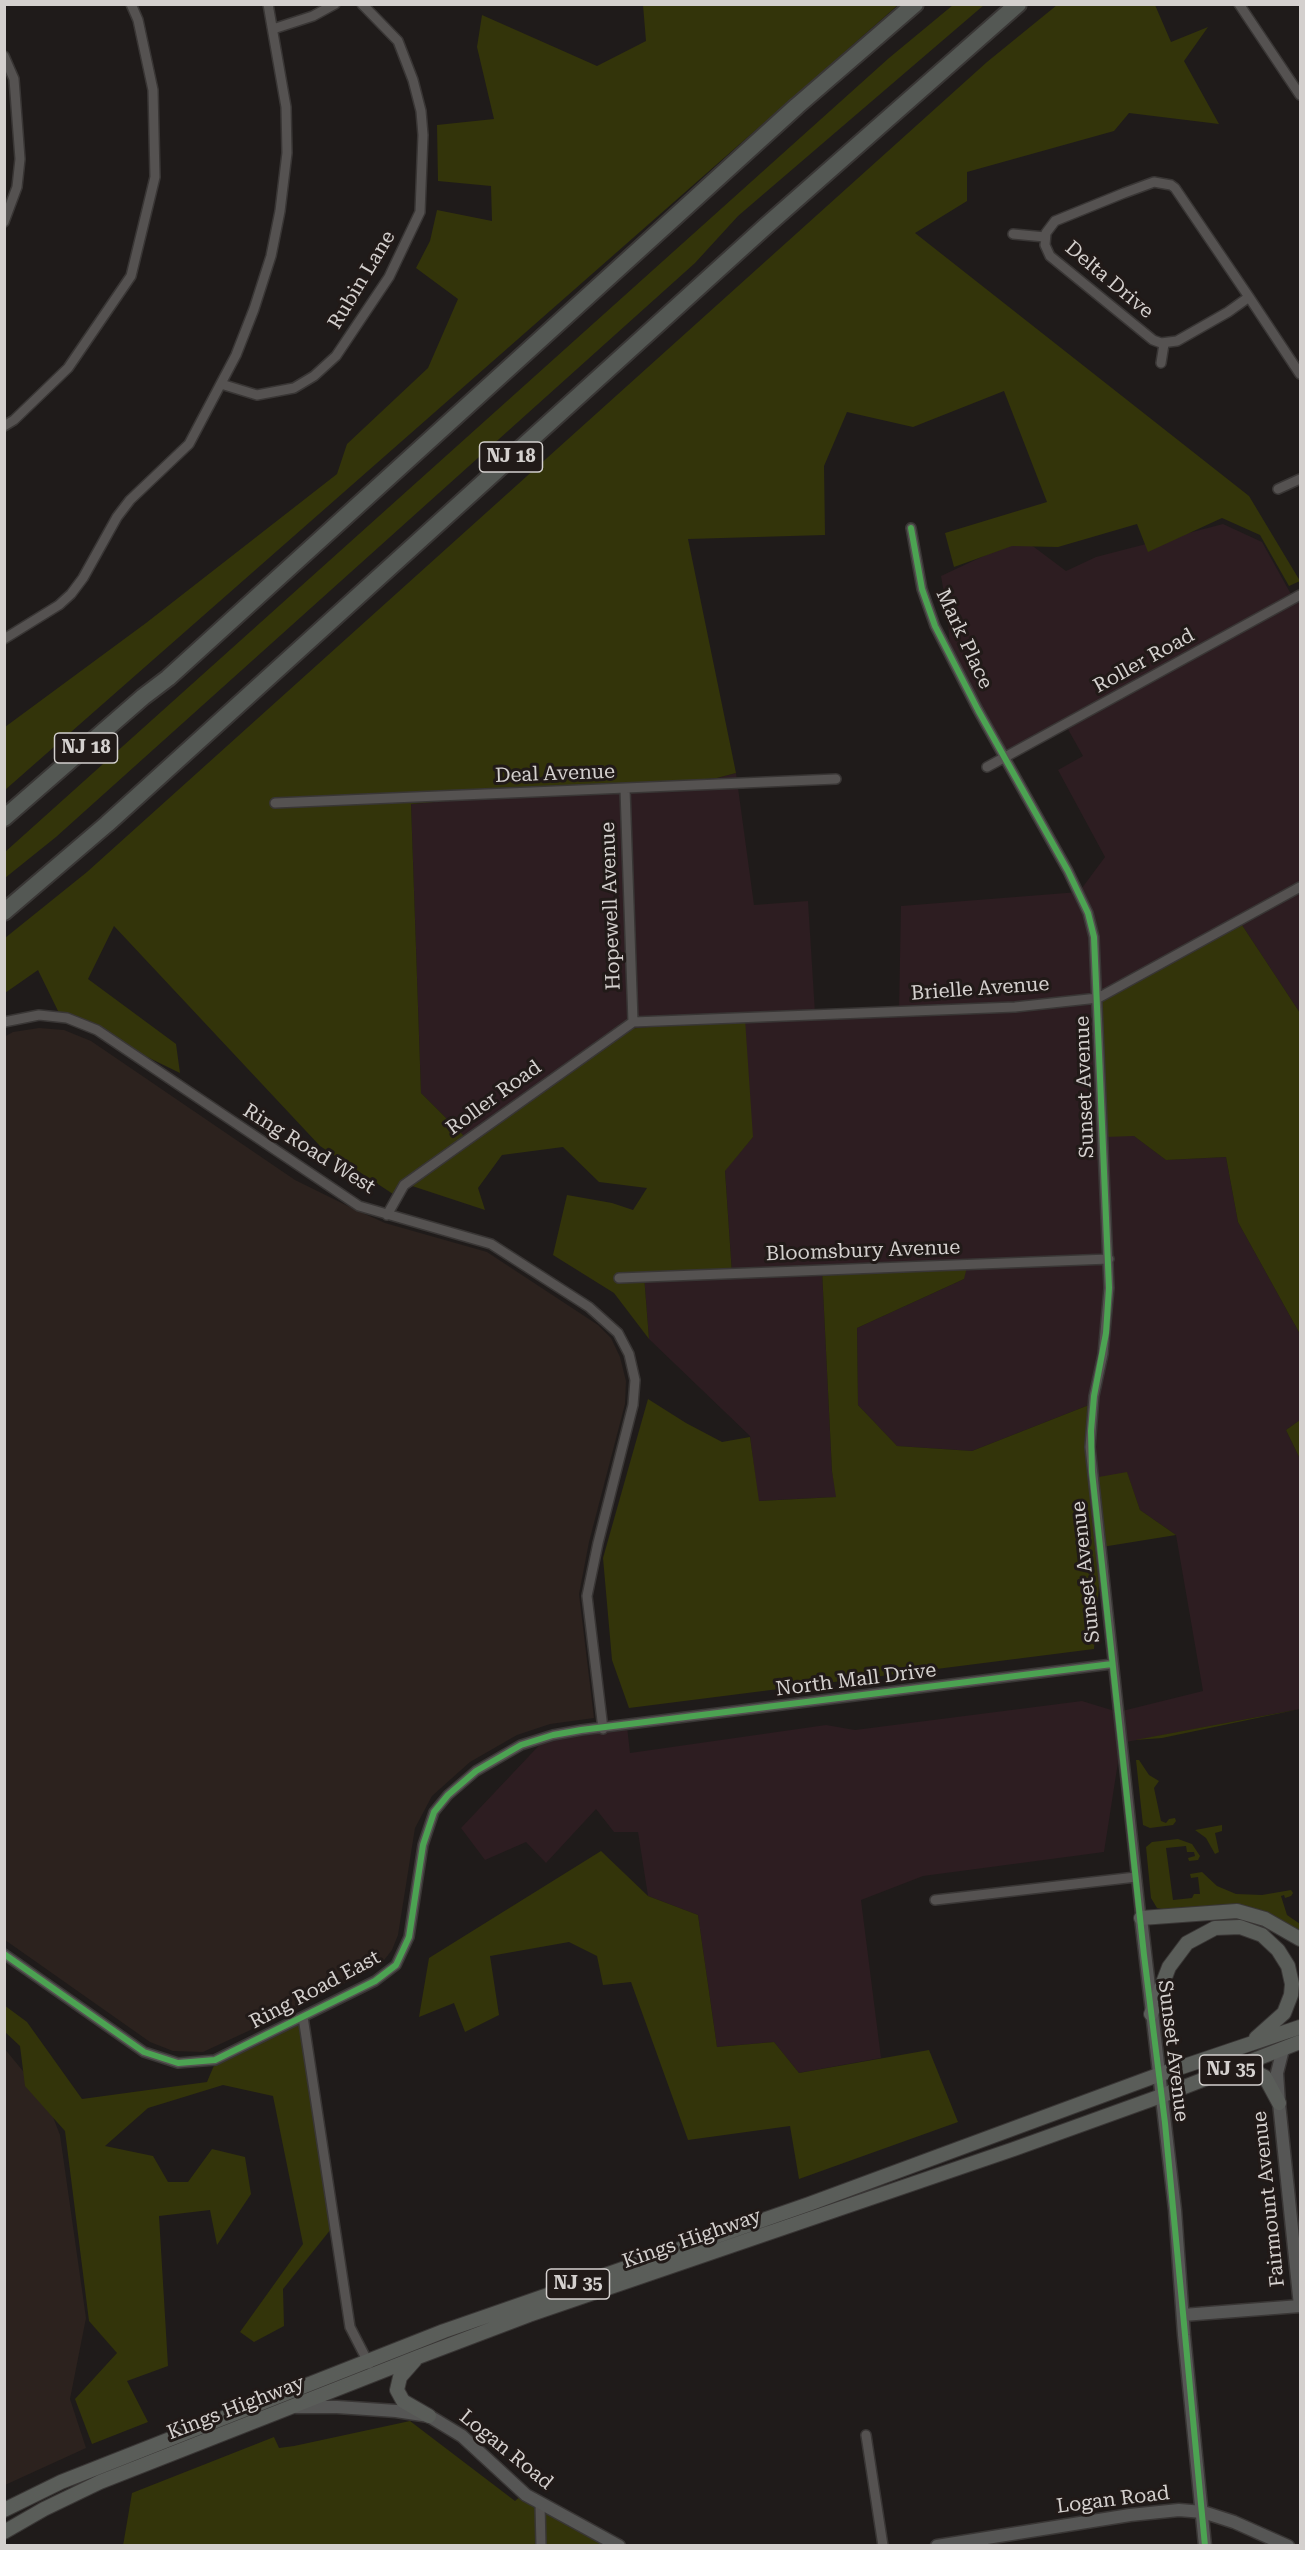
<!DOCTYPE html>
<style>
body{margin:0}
#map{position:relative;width:1305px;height:2550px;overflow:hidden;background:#1f1b1a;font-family:"Roboto Serif",serif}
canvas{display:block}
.frame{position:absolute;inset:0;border:6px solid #d4d0ce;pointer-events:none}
</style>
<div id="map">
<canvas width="1305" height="2550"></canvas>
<div class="frame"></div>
</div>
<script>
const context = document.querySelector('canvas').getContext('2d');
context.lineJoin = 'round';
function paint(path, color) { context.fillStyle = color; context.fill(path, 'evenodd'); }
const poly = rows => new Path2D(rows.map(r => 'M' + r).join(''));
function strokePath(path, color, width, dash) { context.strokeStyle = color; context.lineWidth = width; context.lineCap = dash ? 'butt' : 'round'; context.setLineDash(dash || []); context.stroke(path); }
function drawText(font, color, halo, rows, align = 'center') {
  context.font = font + ' "Roboto Serif",serif'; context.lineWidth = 6; context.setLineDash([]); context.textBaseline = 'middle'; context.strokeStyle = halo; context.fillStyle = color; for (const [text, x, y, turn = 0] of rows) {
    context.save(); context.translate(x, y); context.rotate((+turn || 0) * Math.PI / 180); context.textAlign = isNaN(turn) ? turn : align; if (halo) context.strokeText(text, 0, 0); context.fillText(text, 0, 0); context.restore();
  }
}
paint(poly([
 [39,1028,64,1030,91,1041,295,1180,356,1210,385,1223,487,1252,598,1325,611,1338,620,1357,626,1381,625,1404,589,1542,579,1594,594,1718,550,1724,517,1735,470,1762,432,1796,415,1828,398,1935,392,1950,381,1964,298,2008,203,2052,173,2051,150,2042,5,1940,4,1037,13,1032],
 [4,2048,46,2099,60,2135,86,2318,70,2399,86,2448,5,2485]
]), '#2c221e');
paint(poly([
 [1223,524,1262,542,1292,596,1300,589,1300,1013,1238,919,1134,1136,1166,1160,1226,1157,1238,1222,1300,1334,1300,1420,1286,1430,1300,1459,1300,1709,1121,1743,1104,1852,923,1876,861,1900,881,2058,799,2073,774,2042,717,2047,698,1915,648,1896,638,1832,614,1832,596,1809,546,1863,526,1842,485,1860,461,1828,547,1737,627,1726,630,1753,826,1725,855,1730,1082,1701,1118,1712,1203,1691,1176,1535,1140,1510,1127,1473,1093,1479,1094,1403,972,1451,897,1446,858,1405,857,1328,964,1279,822,1270,832,1471,837,1497,758,1501,750,1436,649,1339,644,1275,732,1274,725,1170,753,1137,467,1139,421,1093,411,804,717,778,736,773,754,905,808,901,815,1013,899,1010,901,906,1079,892,1105,857,1058,770,1083,756,1065,724,1006,758,950,658,948,616,941,576,1022,538,1066,571,1096,557]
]), '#2d1d21');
paint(poly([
 [643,5,898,5,5,790,5,727,146,623,337,474,347,444,428,368,458,299,416,268,430,241,437,210,492,221,491,186,438,181,437,125,494,119,477,47,482,15,597,66,646,41],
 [953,5,984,5,738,216,695,263,56,837,5,878,5,852,889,58],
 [1057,5,1155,5,1171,42,1208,27,1184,61,1219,124,1129,113,1114,131,967,172,967,201,915,233,1249,496,1300,581,1289,586,1260,535,1222,518,1148,552,1137,524,1058,547,1012,546,954,567,945,533,1047,502,1004,391,913,427,847,412,824,466,825,535,688,539,736,773,717,778,411,804,421,1093,467,1139,626,1029,745,1019,753,1137,725,1171,732,1274,644,1275,649,1339,614,1293,553,1255,567,1195,612,1203,633,1210,647,1188,599,1182,563,1147,502,1155,478,1188,485,1210,409,1185,393,1194,320,1146,114,926,88,979,176,1044,180,1073,67,1018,58,1011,38,970,5,993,5,938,87,872,987,62],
 [1238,919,1300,1013,1300,1334,1238,1222,1226,1157,1166,1160,1134,1136,1105,1137,1098,1004,1132,981],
 [968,1263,964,1279,857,1328,858,1405,897,1446,972,1451,1094,1403,1093,1478,1127,1472,1140,1510,1176,1535,1102,1547,1094,1649,629,1708,612,1660,603,1558,648,1399,686,1423,722,1442,750,1437,759,1501,836,1497,832,1471,822,1270],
 [1300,1420,1300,1459,1286,1430],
 [1300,1709,1162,1738,1135,1740],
 [1136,1760,1139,1760,1149,1775,1159,1781,1154,1788,1161,1821,1166,1823,1169,1819,1175,1818,1176,1821,1173,1825,1150,1828,1143,1825],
 [1222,1825,1222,1831,1215,1833,1219,1852,1215,1854,1206,1838,1195,1830],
 [1178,1839,1192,1844,1200,1856,1198,1860,1189,1861,1188,1858,1195,1856,1194,1852,1187,1852,1186,1846,1166,1848,1173,1900,1192,1898,1194,1894,1200,1894,1198,1877,1191,1878,1190,1874,1202,1872,1217,1886,1236,1894,1262,1895,1291,1890,1293,1893,1291,1896,1285,1898,1284,1895,1281,1896,1287,1915,1300,1924,1300,1931,1267,1912,1244,1905,1225,1904,1169,1910,1157,1908,1151,1898,1146,1847,1152,1842],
 [601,1851,648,1896,698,1915,717,2047,774,2042,799,2073,929,2050,958,2122,799,2179,790,2126,688,2140,631,1982,603,1985,597,1956,569,1942,490,1956,499,2015,465,2032,454,2003,419,2017,429,1958],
 [4,2005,27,2022,82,2099,207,2082,218,2056,304,2014,335,2224,283,2289,284,2326,254,2342,240,2332,303,2244,273,2096,223,2085,148,2108,105,2146,153,2156,168,2182,188,2182,212,2149,245,2157,251,2194,217,2245,210,2210,159,2216,168,2366,127,2381,148,2422,92,2444,75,2399,117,2353,89,2321,65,2131,25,2086,20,2046,5,2032],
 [410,2421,515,2501,524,2493,613,2546,123,2546,132,2493,274,2437,279,2448,294,2446]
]), '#33340a');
const street = poly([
 [1239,4,1300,95],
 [273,29,313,16,335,4],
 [4,56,14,79,20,159,17,187,4,222],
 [1013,234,1045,237],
 [1249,297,1228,312,1177,341,1161,343,1153,340,1050,256,1045,245,1046,233,1055,221,1124,193,1154,182,1171,185,1175,188,1249,297,1300,374],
 [1161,363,1164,344],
 [221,384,257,395,294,388,314,376,336,356,389,277,420,212,423,135,421,111,413,80,398,41,362,4],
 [4,426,14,420,68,368,131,276,155,177,153,90,138,20,131,4],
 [1278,489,1300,479],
 [911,528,922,589,935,626,978,710,1068,871,1088,913,1094,937,1109,1288,1103,1354,1094,1396,1090,1447,1141,1918],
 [4,639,59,605,71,594,83,578,117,517,130,500,189,444,236,355,254,309,271,256,280,211,287,153,286,107,268,4],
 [987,767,1300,595],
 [625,789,633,1022],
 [275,803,836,779],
 [4,1022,39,1015,67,1018,97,1030,359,1206,491,1244,589,1307,618,1333,629,1354,635,1380,633,1405,598,1543,587,1596,603,1729],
 [633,1022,1015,1007,1098,998,1300,887],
 [387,1215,404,1185,633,1022],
 [619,1278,1109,1259],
 [935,1900,1136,1877],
 [4,1954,144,2052,178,2063,215,2060,375,1981,396,1965,409,1937,423,1845,434,1812,448,1795,476,1771,521,1745,553,1735,581,1730,1112,1664],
 [303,2017,350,2327,369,2364],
 [866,2435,883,2546],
 [540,2504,541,2546]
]);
const secondary = poly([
 [1141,1918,1175,2210,1184,2335,1205,2546],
 [1183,2315,1300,2306,1279,2103,1277,2073,1283,2049],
 [296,2407,337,2407,396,2411,429,2416,462,2436,526,2495,619,2546],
 [937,2546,1130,2515,1179,2510,1203,2512,1234,2522,1288,2546]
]);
const primary = poly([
 [1141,1918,1237,1911,1265,1919,1300,1939],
 [1151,2014,1169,1967,1187,1943,1215,1928,1240,1927,1262,1935,1278,1950,1288,1966,1292,1984,1291,1995,1284,2013,1256,2038],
 [1243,2066,1265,2077,1279,2103],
 [415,2360,400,2377,397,2390,403,2401,429,2416],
 [4,2510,61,2482,444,2331,809,2204,1158,2075,1300,2027],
 [4,2532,44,2509,100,2482,418,2357,529,2315,1014,2149,1161,2096,1300,2042]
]);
const highway = poly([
 [4,818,143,697,168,678,797,106,915,4],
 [4,912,107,824,766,226,1018,4]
]);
strokePath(street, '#393635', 12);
strokePath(secondary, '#393635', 15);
strokePath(primary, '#393635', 16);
strokePath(highway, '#393635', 20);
strokePath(street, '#555251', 9);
strokePath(secondary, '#565655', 12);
strokePath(primary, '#5a5d59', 14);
strokePath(highway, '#545854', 16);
strokePath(poly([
 [911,528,922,589,935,626,978,710,1068,871,1088,913,1094,937,1109,1288,1106,1333,1094,1396,1091,1431,1092,1472,1144,1955,1165,2123,1205,2546],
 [4,1954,144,2052,178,2063,215,2060,375,1981,396,1965,409,1937,423,1845,434,1812,448,1795,476,1771,521,1745,553,1735,581,1730,1112,1664]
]), '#4ca352', 6);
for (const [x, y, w] of [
 [511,457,63],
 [86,748,63],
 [1231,2070,63],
 [578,2284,63]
]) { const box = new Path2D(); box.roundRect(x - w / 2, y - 15, w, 30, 4.5); context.fillStyle = '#211a18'; context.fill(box); strokePath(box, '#d4d0ce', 1.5); }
drawText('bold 18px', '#d4d0ce', null, [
 ["NJ 18",511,457],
 ["NJ 18",86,748],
 ["NJ 35",1231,2070],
 ["NJ 35",578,2284]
]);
drawText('20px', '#d4d0ce', '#211a18', [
 ["Rubin Lane",362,280,-59],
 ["Delta Drive",1109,280,40],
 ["Mark Place",964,639,65],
 ["Roller Road",1144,661,-29],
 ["Deal Avenue",555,774,-2],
 ["Hopewell Avenue",611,906,-92],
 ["Brielle Avenue",980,989,-4],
 ["Sunset Avenue",1085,1087,-92],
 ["Roller Road",494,1098,-36],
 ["Ring Road West",309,1149,32],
 ["Bloomsbury Avenue",863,1251,-2],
 ["Sunset Avenue",1086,1572,-96],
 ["North Mall Drive",856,1680,-7],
 ["Ring Road East",315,1990,-28],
 ["Sunset Avenue",1173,2051,83],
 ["Fairmount Avenue",1269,2199,-96],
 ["Kings Highway",692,2239,-19],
 ["Kings Highway",236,2408,-21],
 ["Logan Road",506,2450,39],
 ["Logan Road",1113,2500,-7]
]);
</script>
